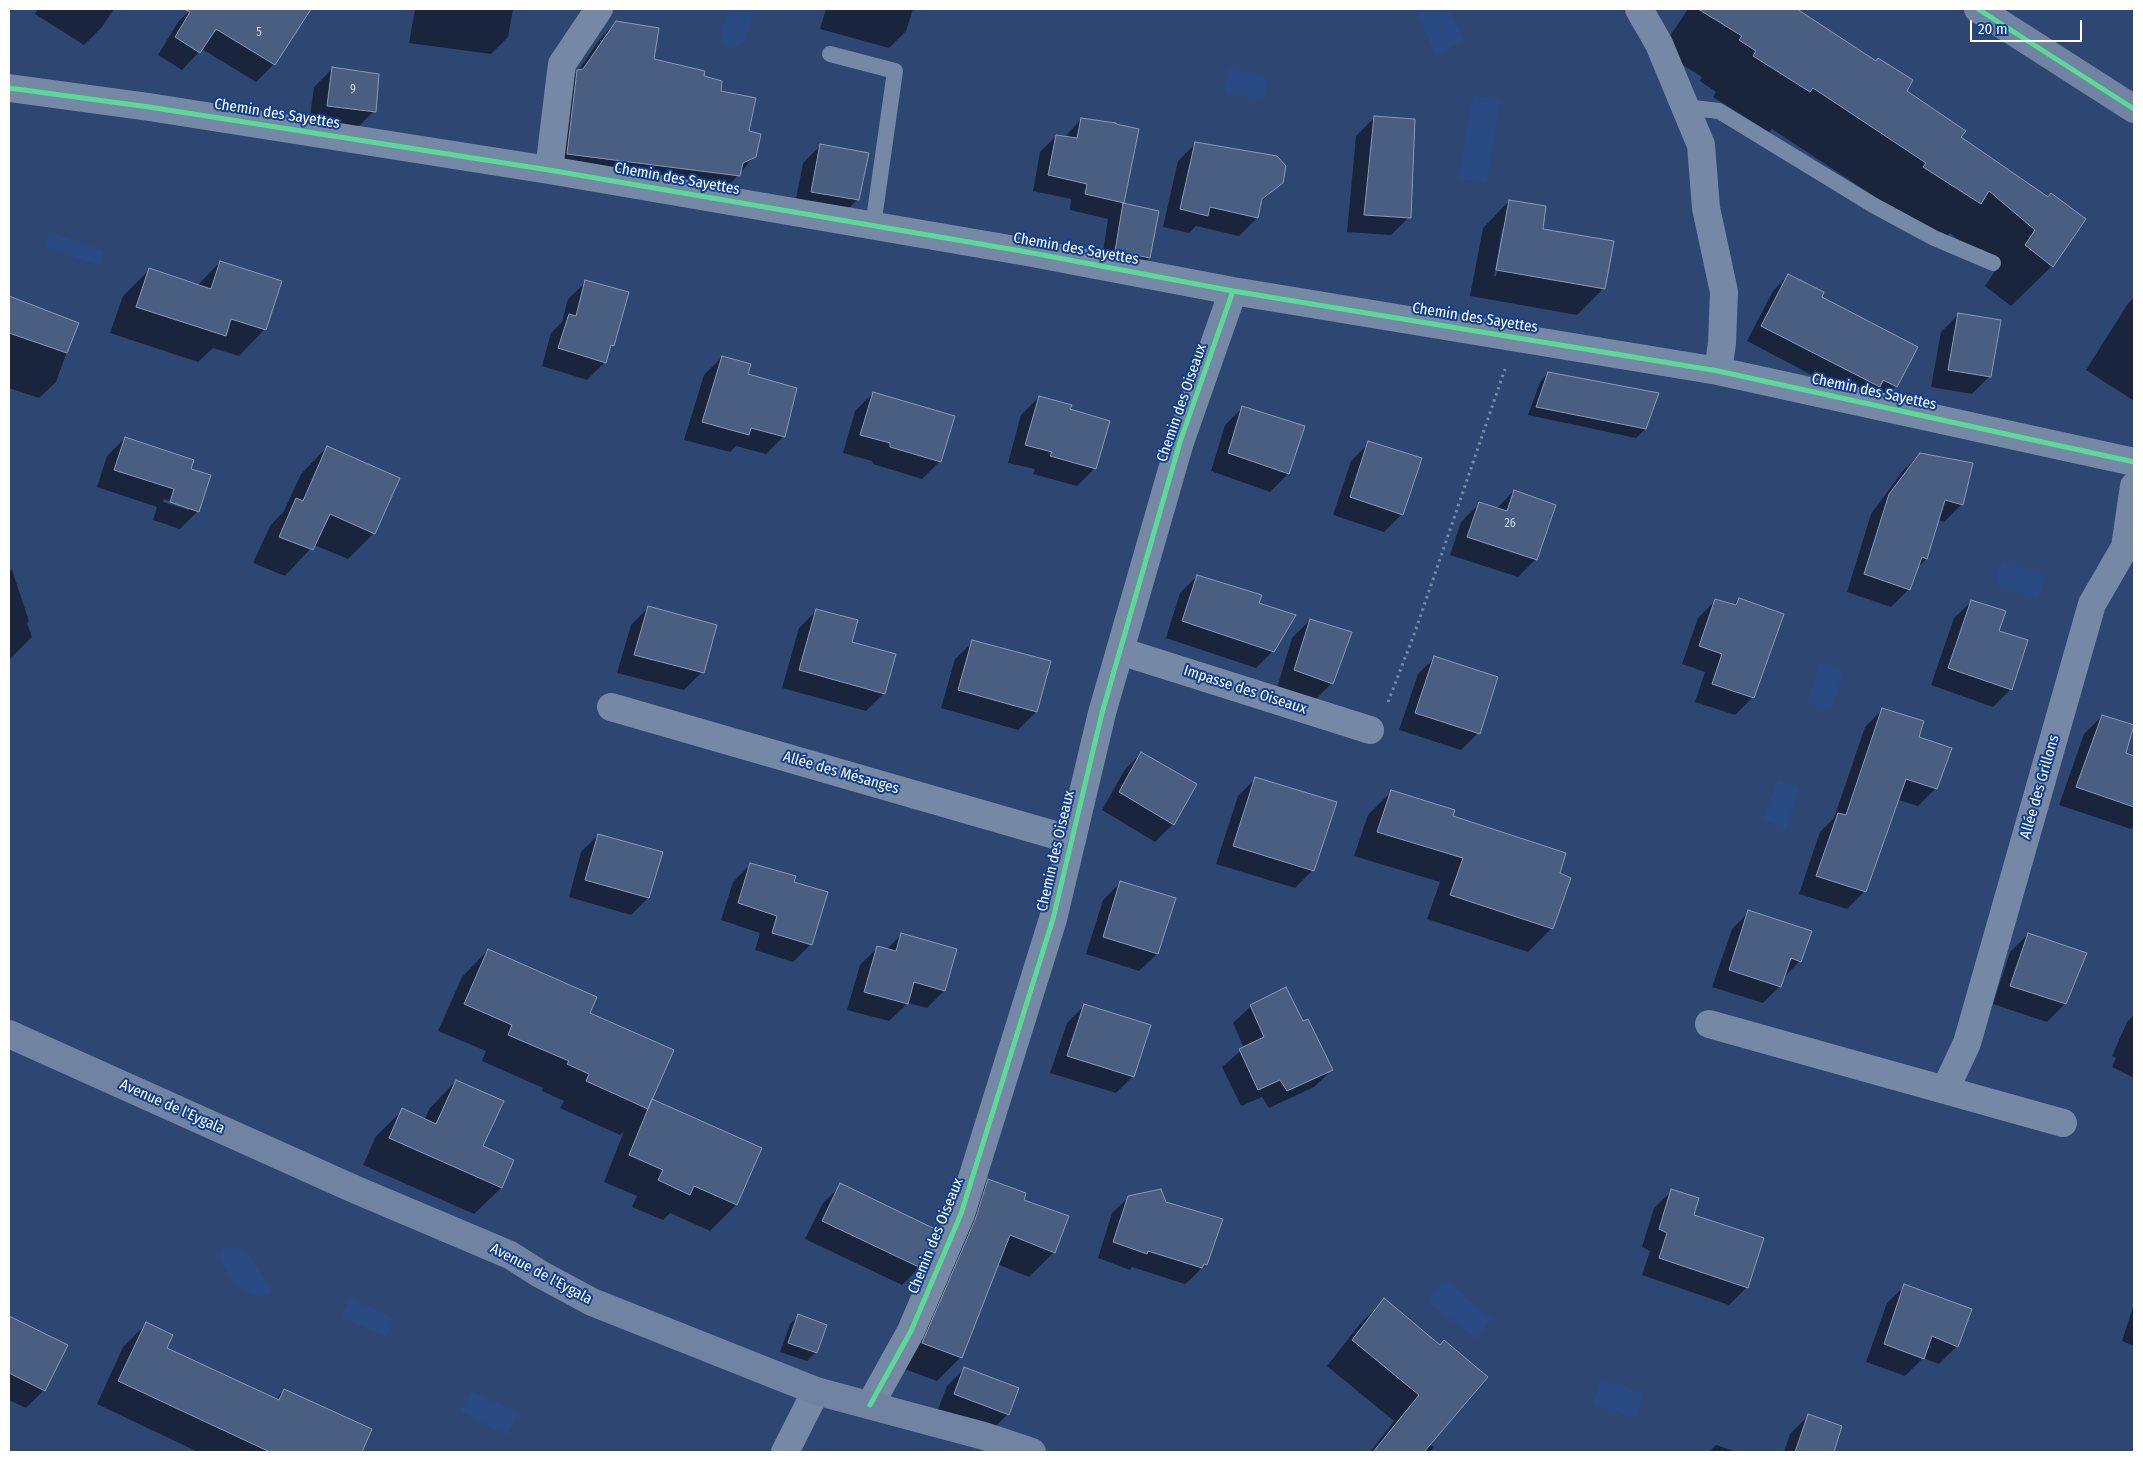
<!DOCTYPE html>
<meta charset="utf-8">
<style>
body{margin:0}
#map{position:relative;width:2143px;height:1461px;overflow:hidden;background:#2e4772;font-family:"Fira Sans Condensed",sans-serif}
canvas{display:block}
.frame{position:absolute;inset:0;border:10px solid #fff;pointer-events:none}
.scale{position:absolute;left:1970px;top:20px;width:112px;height:22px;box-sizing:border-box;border:2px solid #fff;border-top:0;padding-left:6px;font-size:15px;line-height:18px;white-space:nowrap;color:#fff;-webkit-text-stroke:4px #123f8e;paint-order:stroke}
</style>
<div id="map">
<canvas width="2143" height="1461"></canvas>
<div class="frame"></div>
<div class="scale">20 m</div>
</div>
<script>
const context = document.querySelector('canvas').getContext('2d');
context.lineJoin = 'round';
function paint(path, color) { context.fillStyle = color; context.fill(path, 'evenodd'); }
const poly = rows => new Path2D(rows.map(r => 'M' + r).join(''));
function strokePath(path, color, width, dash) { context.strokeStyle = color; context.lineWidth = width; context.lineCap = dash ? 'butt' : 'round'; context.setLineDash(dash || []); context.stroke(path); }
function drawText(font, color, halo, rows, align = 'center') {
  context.font = font + ' "Fira Sans Condensed",sans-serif'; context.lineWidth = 4; context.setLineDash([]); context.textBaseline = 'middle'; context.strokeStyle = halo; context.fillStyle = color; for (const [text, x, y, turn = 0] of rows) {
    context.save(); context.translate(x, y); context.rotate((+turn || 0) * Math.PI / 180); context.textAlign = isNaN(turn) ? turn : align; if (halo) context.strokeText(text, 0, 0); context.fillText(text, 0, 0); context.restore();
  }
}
paint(poly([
 [728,9,755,10,745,42,735,48,723,44,721,34],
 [1415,9,1449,9,1464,41,1436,55],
 [1231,68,1265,76,1267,81,1265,95,1256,99,1227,93,1224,87,1228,72],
 [1473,95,1501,100,1487,182,1458,179],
 [49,232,104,251,99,266,44,246],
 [2002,562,2045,576,2038,599,1995,583],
 [1820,662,1843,670,1832,710,1807,702],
 [1778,780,1799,788,1786,829,1763,820],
 [229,1247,240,1249,253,1260,269,1286,271,1293,263,1297,252,1295,240,1286,227,1272,220,1257,221,1250],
 [1444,1278,1492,1319,1475,1339,1428,1301],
 [350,1298,394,1318,386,1337,341,1317],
 [1601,1379,1644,1393,1636,1418,1593,1404],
 [472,1391,519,1413,506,1435,460,1411]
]), '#284982');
paint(poly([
 [38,9,114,9,102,27,84,45,35,14],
 [191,9,203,9,212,14,215,9,289,9,303,18,274,64,256,82,202,49,182,70,158,55,178,22],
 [415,9,513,9,508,37,491,54,409,43],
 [826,9,913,9,906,31,889,48,820,29],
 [1688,9,1795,9,1876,62,1905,91,1960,138,2048,198,2052,266,2011,306,1985,286,1995,271,1950,233,1939,244,1886,204,1772,129,1769,132,1713,97,1716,92,1700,81,1702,77,1660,51],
 [616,22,653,60,719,92,748,132,755,156,723,192,551,170,561,88,578,71,600,39],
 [332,69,374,111,356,129,309,123,314,87],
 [1374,118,1409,217,1391,235,1347,232,1356,136],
 [1081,119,1123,202,1121,204,1158,212,1149,258,1134,272,1101,265,1108,219,1070,210,1071,199,1033,191,1040,152,1056,136,1065,137],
 [1196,143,1282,182,1260,203,1257,218,1239,236,1196,226,1189,233,1163,227,1178,161],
 [821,145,857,200,839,218,794,209,803,163],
 [1509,201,1604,288,1577,315,1470,296,1483,228],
 [1502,229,1505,229,1496,276,1494,276],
 [220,262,265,329,239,356,213,348,198,362,110,333,123,296,149,270,197,286],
 [1788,275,1820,298,1896,386,1880,401,1863,402,1747,341,1773,291],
 [586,282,613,345,608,350,605,362,587,380,542,366,551,333,562,322,568,299],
 [2134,297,2134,401,2086,370,2127,305],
 [9,298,77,324,56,382,39,398,9,388],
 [1959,314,1990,376,1972,394,1931,387,1941,332],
 [722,357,747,375,784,436,766,454,736,446,730,452,684,440,704,375],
 [1548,373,1645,429,1636,438,1528,415,1540,382],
 [873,393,940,461,922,479,873,464,872,461,843,453,855,411],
 [1039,397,1069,410,1095,468,1077,486,1033,474,1035,469,1008,463,1021,415],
 [1243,407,1288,474,1270,492,1211,471,1225,425],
 [125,438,189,469,198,511,180,529,153,520,157,507,97,487,107,456],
 [164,499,189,507,189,510,163,502],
 [1369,443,1402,514,1384,532,1333,515,1351,461],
 [327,447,374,533,348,559,314,545,285,576,253,563,270,526,284,511,301,474],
 [1920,454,1962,504,1944,522,1938,520,1926,559,1917,568,1909,589,1891,607,1847,592,1871,514,1902,472],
 [1514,491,1536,559,1518,577,1450,555,1461,522,1479,504,1496,509],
 [9,570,12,570,29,621,27,623,32,637,9,660],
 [1197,576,1258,604,1273,651,1256,668,1166,638,1180,593],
 [1739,599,1753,697,1735,715,1695,702,1705,672,1682,664,1698,618,1716,600,1733,606],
 [1972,601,1998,632,2011,689,1993,707,1931,685,1954,618],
 [648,608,702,672,684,690,617,673,631,625],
 [817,610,851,643,884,693,866,711,782,688,799,628],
 [1310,620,1332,683,1314,701,1277,688,1292,638],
 [973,642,1050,662,1036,712,1018,730,941,708,955,659],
 [1435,657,1478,733,1461,750,1399,730,1418,674],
 [1883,709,1917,738,1936,788,1918,806,1898,800,1865,891,1847,909,1799,894,1820,832,1834,818,1865,727],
 [2102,716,2124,754,2134,757,2134,826,2131,829,2059,805,2084,734],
 [1141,753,1173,824,1155,842,1102,810,1124,771],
 [1256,778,1313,870,1295,888,1216,864,1238,796],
 [1392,791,1451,817,1559,874,1552,928,1528,952,1427,919,1440,882,1354,856,1368,815],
 [598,835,648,898,631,915,569,897,581,852],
 [750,865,792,883,811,944,793,962,755,950,760,933,721,920,733,882],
 [1121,882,1174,899,1157,954,1139,971,1086,954,1103,900],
 [1749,912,1800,961,1783,978,1780,986,1763,1003,1712,987,1732,929],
 [2028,934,2065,1004,2047,1022,1993,1004,2010,952],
 [901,935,944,991,927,1008,908,1003,889,1021,847,1010,860,965,878,947,886,950],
 [488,950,588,1014,651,1099,736,1205,710,1231,670,1213,663,1220,632,1207,637,1196,604,1182,624,1131,620,1135,560,1108,564,1101,542,1091,543,1088,482,1061,486,1051,438,1031,462,977],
 [1084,1006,1133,1076,1116,1093,1050,1073,1067,1023],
 [1251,1006,1302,1023,1332,1070,1314,1087,1269,1108,1262,1097,1241,1106,1222,1067,1244,1048,1233,1023],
 [2134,1015,2134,1078,2112,1067,2116,1058,2112,1056,2127,1022],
 [456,1081,482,1147,513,1160,501,1188,474,1214,363,1165,376,1136,403,1110,424,1120,430,1108],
 [989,1181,1022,1201,1067,1217,1054,1252,1029,1277,997,1264,961,1357,937,1381,899,1367,964,1205],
 [841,1185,920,1267,902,1285,805,1239,823,1203],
 [1672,1191,1747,1287,1729,1305,1642,1275,1650,1251,1642,1247,1654,1208],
 [1129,1197,1165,1203,1206,1264,1190,1280,1185,1284,1132,1267,1130,1270,1098,1258,1112,1213],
 [1905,1286,1957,1346,1939,1364,1923,1358,1905,1376,1866,1362,1887,1303],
 [1384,1300,1440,1346,1430,1444,1434,1447,1430,1452,1370,1452,1394,1421,1327,1366,1359,1325],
 [2134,1304,2134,1346,2122,1341],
 [799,1315,816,1352,807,1361,780,1352,790,1324],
 [9,1318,66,1345,44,1390,26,1408,9,1400],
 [146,1324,165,1348,275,1400,284,1390,371,1430,360,1452,198,1452,97,1404,123,1347],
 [964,1369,1008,1414,990,1432,937,1412,947,1386],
 [1808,1416,1841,1427,1832,1452,1784,1452,1790,1434],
 [1716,1445,1737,1452,1709,1452]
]), '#0007');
const building = poly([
 [184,9,311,9,275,65,216,29,200,53,175,37,190,12,184,9],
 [1698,9,1797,9,1876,61,1878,58,1913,80,1907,91,1966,131,1961,137,2048,197,2051,193,2086,219,2053,267,2025,245,2035,230,1989,191,1981,204,1923,167,1926,163,1813,88,1810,92,1753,56,1756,51,1739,40,1742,36,1698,9],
 [616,21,659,28,654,59,705,71,704,76,722,81,721,91,756,98,749,131,761,134,756,157,743,163,740,176,567,154,577,70,583,69,616,21],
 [332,67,379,74,376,112,327,106,332,67],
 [1374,116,1415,119,1411,218,1364,215,1374,116],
 [1081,118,1116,123,1116,124,1139,129,1124,203,1085,194,1087,184,1048,175,1056,135,1077,138,1081,118],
 [1195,142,1277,156,1286,166,1283,183,1262,199,1258,218,1210,207,1208,216,1180,209,1195,142],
 [820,144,869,153,859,200,811,192,820,144],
 [1509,200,1546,206,1543,229,1614,241,1605,289,1496,270,1509,200],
 [1123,203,1159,211,1150,258,1115,251,1123,203],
 [220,261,282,281,266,330,231,319,226,336,136,307,149,268,211,289,220,261],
 [1788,274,1824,292,1822,297,1918,347,1897,387,1883,380,1880,387,1761,326,1788,274],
 [585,280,629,292,614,346,611,345,606,363,558,348,569,314,576,316,585,280],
 [9,296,79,323,67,353,9,333,9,296],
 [1958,313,2001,320,1991,377,1948,370,1958,313],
 [722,356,751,364,748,374,797,388,785,437,751,428,749,435,702,422,722,356],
 [1548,372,1659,393,1646,429,1536,407,1548,372],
 [873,392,955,416,941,462,890,447,890,443,860,435,873,392],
 [1039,396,1072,405,1070,409,1110,421,1096,469,1050,456,1052,452,1025,445,1039,396],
 [1242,406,1305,426,1289,474,1228,453,1242,406],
 [125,437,194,460,191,469,211,475,199,512,170,502,174,489,114,470,125,437],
 [1368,441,1422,458,1403,515,1350,497,1368,441],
 [327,446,400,478,375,534,330,514,313,550,279,537,296,498,303,501,327,446],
 [1920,453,1973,463,1963,505,1945,500,1927,559,1922,557,1910,590,1864,574,1889,494,1920,453],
 [1514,490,1556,505,1537,560,1467,537,1479,502,1507,511,1514,490],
 [1197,575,1262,595,1259,603,1296,615,1274,652,1182,621,1197,575],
 [1739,598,1784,614,1754,698,1712,684,1722,654,1699,646,1715,599,1736,605,1739,598],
 [1971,600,2006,611,1999,631,2028,640,2012,690,1948,668,1971,600],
 [648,606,717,625,704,673,634,655,648,606],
 [816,609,858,620,852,642,896,654,885,694,799,670,816,609],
 [1310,619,1352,632,1333,684,1294,670,1310,619],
 [972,640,1051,661,1037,712,958,690,972,640],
 [1434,656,1498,677,1480,734,1415,713,1434,656],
 [1882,708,1924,721,1919,737,1952,748,1937,789,1906,779,1866,892,1816,876,1838,813,1846,815,1882,708],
 [2102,715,2134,725,2126,753,2134,756,2134,807,2076,787,2102,715],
 [1141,752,1197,784,1174,825,1119,792,1141,752],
 [1255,777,1337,802,1314,871,1233,846,1255,777],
 [1391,790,1455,810,1453,816,1566,853,1560,873,1571,878,1553,929,1450,895,1463,858,1377,832,1391,790],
 [598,834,663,852,649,898,585,880,598,834],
 [750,863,796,876,794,882,828,892,812,945,772,933,777,916,738,903,750,863],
 [1120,881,1176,898,1158,954,1103,937,1120,881],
 [1748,910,1812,931,1801,962,1791,958,1781,987,1729,970,1748,910],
 [901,933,957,949,945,991,914,982,908,1004,864,992,877,946,896,951,901,933],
 [2028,933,2087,953,2066,1004,2010,986,2028,933],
 [488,949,597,997,590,1013,674,1050,648,1109,586,1081,589,1074,567,1064,569,1061,508,1035,512,1025,464,1004,488,949],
 [1286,987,1303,1021,1308,1019,1333,1070,1287,1091,1280,1080,1258,1090,1239,1049,1264,1037,1250,1005,1286,987],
 [1084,1004,1151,1025,1134,1077,1067,1056,1084,1004],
 [456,1080,504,1101,483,1146,514,1160,502,1188,389,1138,402,1108,436,1124,456,1080],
 [652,1099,762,1148,737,1205,694,1186,690,1195,658,1180,663,1170,629,1155,652,1099],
 [988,1179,1026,1193,1024,1200,1069,1216,1055,1253,1010,1235,962,1358,922,1343,975,1220,988,1179],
 [840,1183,937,1230,921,1268,822,1221,840,1183],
 [1161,1189,1166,1202,1223,1219,1207,1265,1204,1264,1202,1268,1148,1251,1147,1254,1113,1242,1128,1196,1161,1189],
 [1671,1189,1699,1198,1694,1215,1764,1238,1748,1288,1659,1258,1667,1233,1659,1229,1671,1189],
 [1904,1284,1972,1309,1958,1347,1932,1336,1924,1359,1884,1344,1904,1284],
 [1384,1298,1440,1345,1444,1340,1488,1377,1424,1452,1373,1452,1419,1395,1352,1340,1384,1298],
 [798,1314,827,1325,817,1353,788,1343,798,1314],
 [9,1316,68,1345,45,1391,9,1373,9,1316],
 [146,1322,173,1335,167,1348,279,1400,284,1389,372,1429,362,1452,270,1452,118,1381,146,1322],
 [964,1367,1019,1388,1009,1415,954,1394,964,1367],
 [1808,1414,1842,1426,1834,1452,1795,1452,1808,1414]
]);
paint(building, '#495e80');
strokePath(building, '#8a9ab4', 1);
strokePath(poly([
 [1388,702,1415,632,1505,369]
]), '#7588a6', 3, [2.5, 4]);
strokePath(poly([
 [830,54,895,71,873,226],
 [1685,107,1719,111,1873,205,1934,238,1993,263]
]), '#7588a6', 16);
strokePath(poly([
 [1639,9,1659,44,1701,145,1706,208,1724,292,1722,343,1718,371],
 [9,88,149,107,549,170,1027,252,1233,291,1718,371,2134,462],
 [549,170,562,64,599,9],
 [1120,651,1370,730],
 [611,707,1072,840],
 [1709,1024,2063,1123],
 [1945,1090,1967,1043,2092,604,2125,547,2134,486],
 [870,1405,911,1331,961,1214,1053,919,1102,713,1180,442,1233,291],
 [785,1452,816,1391]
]), '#7588a6', 28);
strokePath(poly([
 [1978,9,2134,109],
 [9,1034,354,1189,510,1255,540,1274,592,1302,816,1391,984,1436,1032,1452]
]), '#7183a2', 28);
strokePath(poly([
 [1978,9,2134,109],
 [9,88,149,107,549,170,1027,252,1233,291,1718,371,2134,462],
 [870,1405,911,1331,961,1214,1053,919,1102,713,1180,442,1233,291]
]), '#5adb95', 5);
drawText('12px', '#d2d7df', null, [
 ["5",259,33],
 ["9",353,90],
 ["26",1510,524]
]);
drawText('15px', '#fff', '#123f8e', [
 ["Chemin des Sayettes",277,114,9],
 ["Chemin des Sayettes",677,179,10],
 ["Chemin des Sayettes",1076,249,10],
 ["Chemin des Sayettes",1475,318,9],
 ["Chemin des Sayettes",1874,392,12],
 ["Chemin des Oiseaux",1182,403,-71],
 ["Impasse des Oiseaux",1245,690,18],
 ["Allée des Mésanges",841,773,16],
 ["Allée des Grillons",2040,787,-74],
 ["Chemin des Oiseaux",1056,851,-77],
 ["Avenue de l'Eygala",172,1107,24],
 ["Chemin des Oiseaux",936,1236,-68],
 ["Avenue de l'Eygala",541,1274,28]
]);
</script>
